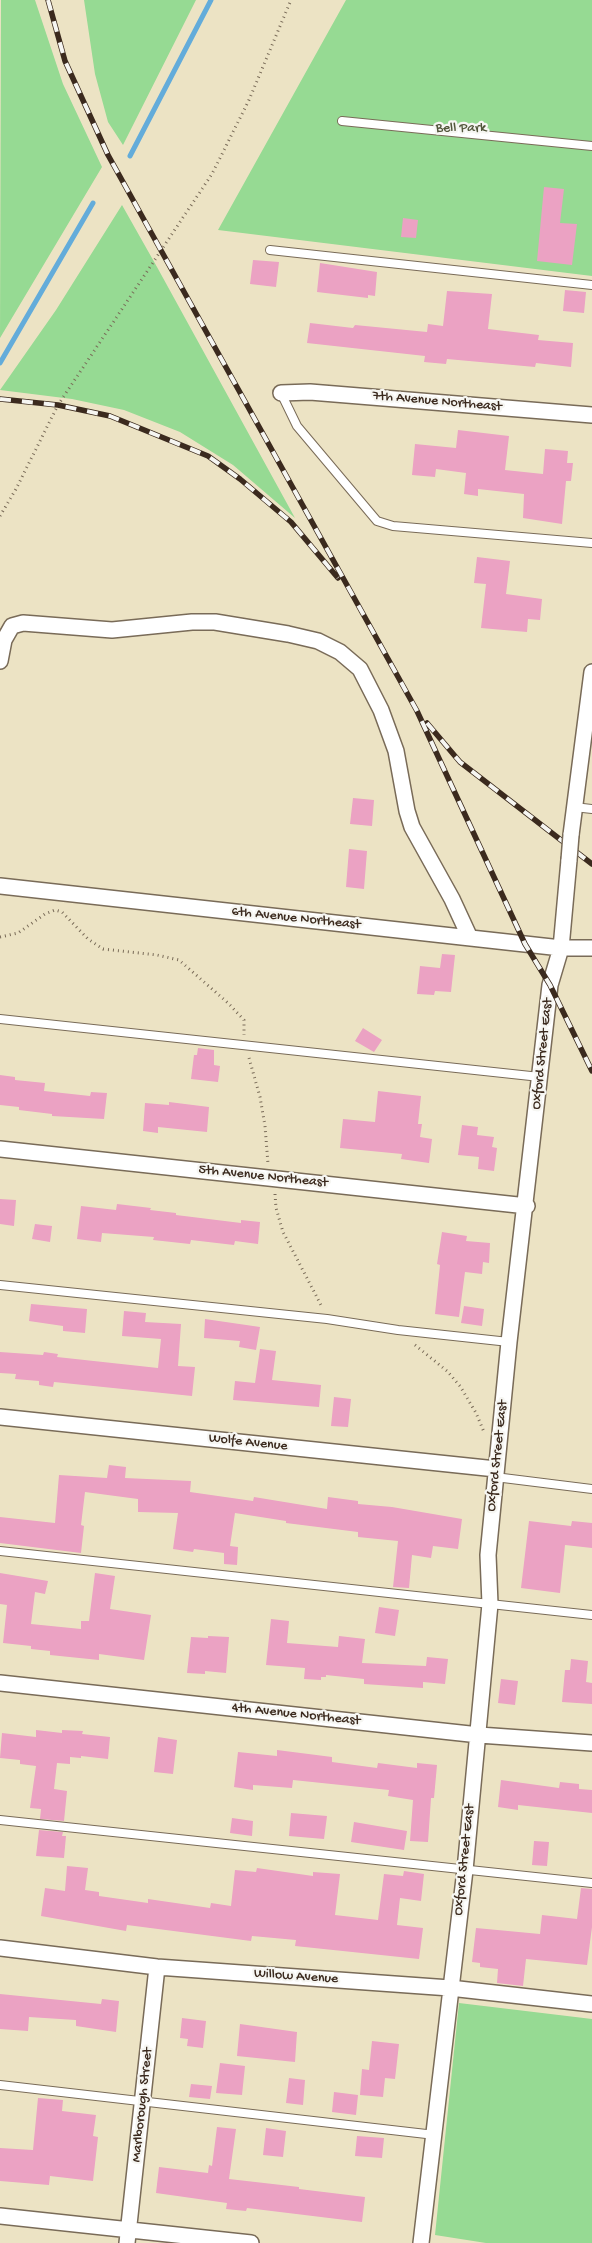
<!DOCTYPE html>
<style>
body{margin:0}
canvas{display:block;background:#ece3c4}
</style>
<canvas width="592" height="2243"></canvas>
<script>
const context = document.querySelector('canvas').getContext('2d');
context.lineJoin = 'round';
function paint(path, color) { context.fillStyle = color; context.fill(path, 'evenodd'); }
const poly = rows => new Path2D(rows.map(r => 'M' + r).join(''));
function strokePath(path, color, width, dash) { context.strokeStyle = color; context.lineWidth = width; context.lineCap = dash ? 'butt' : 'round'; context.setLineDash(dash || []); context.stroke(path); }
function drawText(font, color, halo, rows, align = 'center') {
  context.font = font + ' "Gochi Hand",sans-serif'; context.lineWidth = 4.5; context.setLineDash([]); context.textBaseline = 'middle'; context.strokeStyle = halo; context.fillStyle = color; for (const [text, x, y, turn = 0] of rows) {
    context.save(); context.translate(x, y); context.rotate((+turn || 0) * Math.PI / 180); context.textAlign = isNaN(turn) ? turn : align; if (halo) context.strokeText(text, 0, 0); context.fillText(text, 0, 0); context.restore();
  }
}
paint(poly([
 [1,0,35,0,63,84,102,167,0,338],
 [84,0,196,0,123,145,108,122,95,74],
 [346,0,592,0,592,276,218,230],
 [122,205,157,267,295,518,233,465,180,432,124,410,72,399,0,390,56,310],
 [459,2003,592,2019,592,2243,486,2243,435,2235]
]), '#96da93');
strokePath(poly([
 [130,156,211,0],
 [0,363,93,203]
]), '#63acda', 5);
paint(poly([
 [544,187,564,189,560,223,577,224,572,265,537,261],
 [403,218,418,220,416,238,401,237],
 [253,260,279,262,276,287,250,284],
 [320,263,377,272,375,296,368,295,368,298,317,292],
 [565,290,586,292,584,313,563,311],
 [447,291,492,294,488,329,539,335,538,340,573,343,571,367,536,363,535,367,447,359,446,364,424,362,425,356,307,343,310,323,353,328,355,325,427,332,428,324,443,326],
 [458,430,509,436,505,470,543,474,545,449,568,451,567,463,573,463,571,481,566,481,562,524,523,518,524,494,478,489,478,496,464,494,466,473,436,469,435,477,412,475,415,444,456,448],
 [477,557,510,561,506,594,542,599,540,620,528,619,527,632,481,628,486,584,474,583],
 [353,798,374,800,372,826,350,824],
 [349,849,367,851,364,889,346,887],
 [442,954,455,955,451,992,435,991,434,995,417,994,420,966,440,968],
 [363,1028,382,1040,374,1052,355,1041],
 [198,1048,214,1050,214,1065,220,1066,218,1082,191,1079,194,1055,197,1055],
 [0,1075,15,1077,15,1080,45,1083,44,1091,90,1096,91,1092,107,1093,104,1119,52,1116,52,1114,19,1110,19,1107,0,1105],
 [378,1091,421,1096,418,1124,422,1124,420,1137,432,1139,429,1163,401,1159,402,1154,340,1148,343,1119,375,1122],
 [169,1102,209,1107,207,1132,158,1127,158,1133,143,1131,145,1103,169,1105],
 [462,1125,478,1127,477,1135,494,1137,492,1147,497,1148,494,1171,478,1169,479,1157,458,1155],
 [0,1199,16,1200,14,1226,0,1224],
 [117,1204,151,1208,150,1210,176,1213,176,1215,241,1223,241,1220,260,1222,258,1244,235,1241,234,1245,191,1240,190,1244,153,1240,154,1237,102,1233,101,1242,77,1239,81,1206,116,1210],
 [35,1224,52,1226,50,1242,32,1239],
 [442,1232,467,1236,466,1241,490,1243,489,1263,483,1262,482,1274,465,1272,459,1317,435,1314,440,1265,437,1264],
 [31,1304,87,1309,85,1333,63,1331,63,1326,29,1321],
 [464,1306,484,1309,482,1326,461,1323],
 [124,1311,146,1313,145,1322,181,1324,178,1366,195,1367,192,1396,54,1382,53,1387,39,1385,39,1381,15,1379,16,1374,0,1373,0,1352,43,1355,44,1352,58,1354,57,1357,158,1368,161,1339,122,1336],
 [205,1319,260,1327,256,1350,239,1347,240,1341,204,1338],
 [260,1349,276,1351,272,1380,321,1385,319,1407,233,1400,235,1381,255,1383],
 [334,1397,351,1399,348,1427,331,1426],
 [109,1465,126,1467,125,1478,191,1481,190,1492,253,1501,254,1497,327,1509,328,1497,358,1501,358,1504,392,1507,462,1519,458,1549,433,1546,431,1558,412,1555,409,1588,393,1587,398,1541,358,1537,358,1532,286,1523,286,1521,235,1513,230,1546,238,1547,237,1565,224,1564,224,1553,194,1549,193,1552,173,1549,178,1513,138,1512,138,1499,85,1492,81,1525,84,1526,81,1553,0,1543,0,1517,55,1523,59,1475,107,1478],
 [529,1521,571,1526,572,1521,592,1523,592,1548,565,1545,560,1593,521,1588],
 [0,1573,48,1581,45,1594,35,1592,31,1624,81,1629,81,1621,89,1621,95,1573,115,1576,110,1609,151,1615,144,1660,99,1654,99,1660,50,1655,50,1651,31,1649,31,1646,3,1643,7,1605,0,1604],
 [379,1607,399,1610,395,1636,375,1633],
 [271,1619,289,1621,287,1643,338,1647,339,1636,365,1639,362,1663,426,1666,427,1657,448,1659,445,1684,423,1682,423,1688,364,1684,364,1679,326,1675,326,1677,321,1677,321,1680,304,1679,305,1668,266,1665],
 [208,1636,229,1637,226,1673,205,1671,205,1674,187,1673,191,1637,208,1638],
 [571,1659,588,1661,586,1682,592,1683,592,1704,562,1702,565,1670,570,1670],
 [501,1679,518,1681,515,1705,498,1703],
 [36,1730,62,1733,62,1730,83,1731,82,1734,110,1737,108,1759,81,1756,81,1758,70,1757,70,1764,57,1763,54,1789,67,1791,64,1821,40,1819,41,1809,30,1808,36,1766,20,1764,20,1760,0,1758,2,1733,36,1737],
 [158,1737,177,1740,173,1774,154,1772],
 [277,1750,332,1757,332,1762,377,1768,378,1763,417,1768,417,1763,437,1765,434,1798,431,1798,428,1842,410,1841,413,1800,388,1796,389,1790,293,1780,292,1788,253,1785,253,1790,234,1787,238,1752,277,1756],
 [501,1780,559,1788,560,1782,579,1784,579,1789,592,1790,592,1813,518,1805,518,1810,498,1807],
 [291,1813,327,1816,324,1839,289,1836],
 [232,1818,253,1821,252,1836,230,1833],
 [354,1822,407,1831,404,1850,351,1842],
 [39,1830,63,1832,62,1836,66,1836,64,1858,36,1856],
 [534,1841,549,1842,547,1866,532,1865],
 [67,1866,88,1868,85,1890,99,1892,99,1896,148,1903,148,1899,210,1908,211,1903,231,1906,235,1870,256,1872,257,1868,313,1876,313,1872,340,1874,335,1915,378,1920,384,1874,403,1876,404,1871,424,1874,421,1901,400,1898,397,1925,423,1928,419,1959,295,1946,296,1940,252,1936,251,1941,127,1925,126,1931,41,1916,45,1888,65,1891],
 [581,1888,592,1889,592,1927,587,1965,526,1959,523,1986,497,1983,498,1969,480,1967,480,1963,472,1962,476,1928,540,1934,542,1915,577,1919],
 [0,1994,101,2004,102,1999,119,2001,116,2032,76,2026,76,2020,29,2017,28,2031,0,2029],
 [182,2018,206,2021,203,2048,187,2046,188,2039,180,2038],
 [240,2024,297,2032,295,2062,237,2056],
 [372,2041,399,2044,395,2079,385,2078,383,2097,360,2095,362,2069,369,2070],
 [220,2063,245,2066,242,2095,216,2093],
 [289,2078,305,2080,303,2105,286,2103],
 [191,2084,212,2086,210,2099,189,2097],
 [334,2092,358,2095,356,2115,332,2112],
 [38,2098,63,2100,62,2111,96,2115,93,2136,98,2137,93,2181,50,2176,49,2185,0,2181,0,2148,33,2150],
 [217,2127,236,2129,229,2179,299,2187,299,2189,365,2197,362,2222,247,2208,246,2211,226,2209,227,2203,156,2193,159,2167,208,2173,209,2165,212,2166],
 [266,2128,286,2131,283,2157,263,2155],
 [357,2136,384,2138,382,2158,355,2156]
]), '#eba2c3');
const lane = poly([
 [342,121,592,146],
 [270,250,592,285],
 [281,393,297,426,377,521,393,526,592,543],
 [574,807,592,809],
 [0,1019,540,1077],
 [0,1285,327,1319,398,1330,509,1342],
 [495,1477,592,1489],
 [0,1551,592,1615],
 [0,1820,592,1883],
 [0,2085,435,2135]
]);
const street = poly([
 [281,393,310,392,592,415],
 [0,661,4,640,12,626,23,623,112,630,192,622,215,622,288,634,318,641,340,652,360,669,381,710,396,751,407,811,412,827,452,899,470,938],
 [571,835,592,672],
 [0,886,561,948,592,948],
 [0,1149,527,1206],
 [0,1417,496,1469],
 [0,1683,479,1735,592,1743],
 [0,1948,157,1967,450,1988,592,2004],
 [0,2216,251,2243],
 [127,2243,157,1967],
 [421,2243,465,1870,490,1604,488,1555,509,1342,550,985,561,948,569,860]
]);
strokePath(lane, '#796b58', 10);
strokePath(street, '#796b58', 18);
strokePath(poly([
 [0,516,16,489,58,405,212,174,249,100,291,0],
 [0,937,18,933,45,914,55,910,62,912,88,939,103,949,157,955,179,960,228,1003,244,1020,244,1035],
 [249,1058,260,1097,265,1126,268,1164],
 [275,1194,276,1208,283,1232,322,1307],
 [415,1345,447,1371,460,1386,476,1413,484,1432]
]), '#796b58', 3, [1, 4]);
strokePath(lane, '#fff', 8);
strokePath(street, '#fff', 15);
const rail = poly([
 [48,0,65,61,108,155,417,711,525,944,550,985,592,1071],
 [0,399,58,405,110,416,208,456,240,479,291,522,338,578],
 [427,723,460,762,592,864]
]);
strokePath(rail, '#3b2a1e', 5.5);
strokePath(rail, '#f6f6f2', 4, [11]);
const streetBridge = poly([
 [569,860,571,835]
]);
strokePath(streetBridge, '#796b58', 18, []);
strokePath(streetBridge, '#fff', 15);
drawText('14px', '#52563b', '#f6f6f2', [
 ["Bell Park",461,129]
]);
drawText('14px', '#3b2a1e', '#f6f6f2', [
 ["7th Avenue Northeast",437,402,5],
 ["6th Avenue Northeast",296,919,6],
 ["Oxford Street East",543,1054,-84],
 ["5th Avenue Northeast",263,1177,6],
 ["Wolfe Avenue",248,1443,6],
 ["Oxford Street East",498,1456,-84],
 ["4th Avenue Northeast",296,1715,6],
 ["Oxford Street East",465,1860,-84],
 ["Willow Avenue",296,1977,4],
 ["Marlborough Street",143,2105,-84]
]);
</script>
